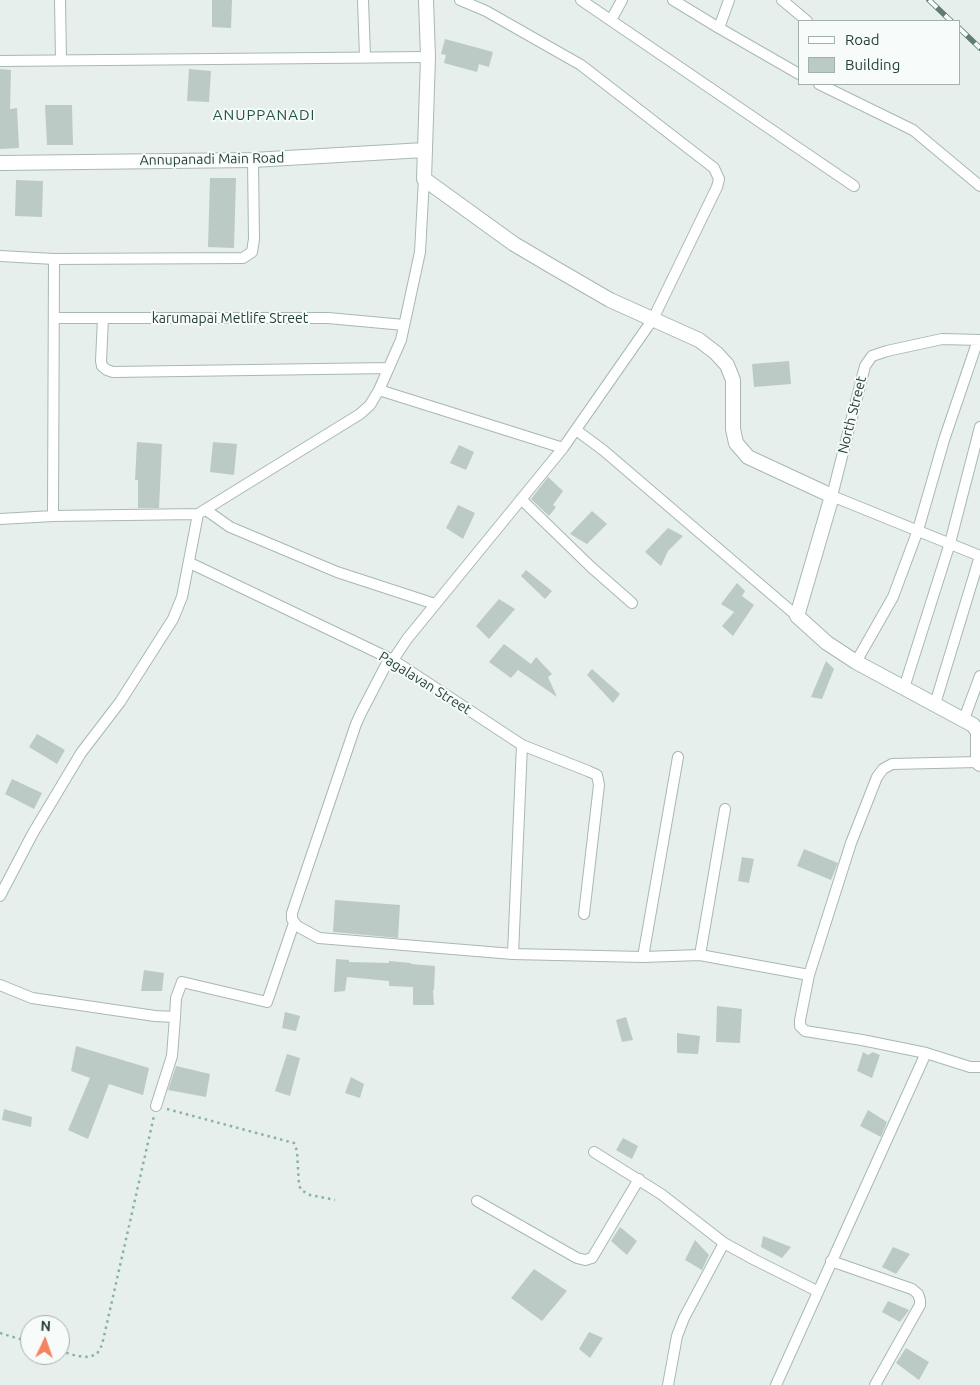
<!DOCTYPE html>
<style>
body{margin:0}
#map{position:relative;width:980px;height:1385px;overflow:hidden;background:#e6efeb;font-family:Ubuntu,sans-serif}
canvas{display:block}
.legend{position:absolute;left:798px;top:20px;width:162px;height:65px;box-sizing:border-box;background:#f7fbf9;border:1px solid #a3b1ad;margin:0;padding:6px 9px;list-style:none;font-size:15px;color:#24423a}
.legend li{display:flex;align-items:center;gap:10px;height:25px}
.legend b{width:25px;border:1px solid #a3b1ad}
.north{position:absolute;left:20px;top:1315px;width:50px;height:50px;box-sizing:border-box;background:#f7fbf9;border:1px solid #a3b1ad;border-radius:50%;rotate:3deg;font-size:14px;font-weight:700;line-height:20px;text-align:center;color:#24423a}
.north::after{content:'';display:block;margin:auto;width:18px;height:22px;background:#f4845f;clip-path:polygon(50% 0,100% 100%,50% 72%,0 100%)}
</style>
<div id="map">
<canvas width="980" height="1385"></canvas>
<ul class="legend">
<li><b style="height:6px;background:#fff"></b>Road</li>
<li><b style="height:14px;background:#bbcac4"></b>Building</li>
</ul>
<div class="north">N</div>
</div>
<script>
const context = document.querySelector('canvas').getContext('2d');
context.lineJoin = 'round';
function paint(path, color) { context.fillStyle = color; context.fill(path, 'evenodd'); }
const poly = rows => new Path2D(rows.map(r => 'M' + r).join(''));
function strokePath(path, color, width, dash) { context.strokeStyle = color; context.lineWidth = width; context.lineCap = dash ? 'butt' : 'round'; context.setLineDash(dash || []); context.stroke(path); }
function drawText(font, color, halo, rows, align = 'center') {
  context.font = font + ' Ubuntu,sans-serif'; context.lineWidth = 4; context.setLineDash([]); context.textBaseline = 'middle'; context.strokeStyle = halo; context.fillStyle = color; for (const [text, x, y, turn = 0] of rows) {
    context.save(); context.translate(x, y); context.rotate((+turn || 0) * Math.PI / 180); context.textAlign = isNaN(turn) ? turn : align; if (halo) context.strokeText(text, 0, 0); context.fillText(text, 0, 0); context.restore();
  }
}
paint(poly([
 [212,0,232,0,231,28,212,27],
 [445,39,493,52,489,67,479,64,477,72,444,63,446,55,441,54],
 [0,69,11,70,10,109,17,108,19,148,0,149],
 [189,69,211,71,209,102,187,101],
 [45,105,72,105,73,145,47,145],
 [210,178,236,178,234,248,208,247],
 [16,180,43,181,42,217,15,216],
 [789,361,791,384,754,387,752,364],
 [137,442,162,444,159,508,138,508,138,480,135,480],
 [213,442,237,444,234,475,210,472],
 [459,445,474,452,466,470,450,463],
 [548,477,563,491,553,505,556,507,549,516,531,499],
 [458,505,475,513,463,539,446,528],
 [592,511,607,524,587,544,570,534],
 [668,528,683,536,668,551,661,566,645,552],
 [526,570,552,591,545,599,521,576],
 [737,583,745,591,742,596,754,605,733,636,722,626,734,612,721,604],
 [499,599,515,609,489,639,476,626],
 [504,644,531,664,536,657,552,674,548,677,557,697,518,670,511,678,489,662],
 [826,661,834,669,822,699,811,697],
 [592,669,620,694,613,703,587,675],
 [37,734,65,750,57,764,29,747],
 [12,779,42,793,34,809,5,794],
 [804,849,838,863,831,880,797,866],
 [742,857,754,859,749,883,738,881],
 [335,900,400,905,398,938,333,932],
 [336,959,349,960,349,962,389,963,389,961,411,963,411,964,435,966,434,990,433,990,434,1005,413,1005,413,987,389,986,389,981,347,977,345,991,334,992],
 [144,970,164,973,162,991,141,991],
 [717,1006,742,1009,740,1043,716,1042],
 [285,1012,300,1016,296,1031,282,1028],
 [626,1017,633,1040,622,1042,616,1020],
 [677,1033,700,1036,698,1054,677,1053],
 [76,1046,149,1068,143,1095,109,1084,88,1139,68,1130,90,1078,71,1071],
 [863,1052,868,1055,873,1052,880,1055,872,1078,857,1071],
 [287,1054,300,1058,290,1096,275,1091],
 [176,1066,210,1074,206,1097,168,1090],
 [351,1077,364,1084,360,1098,345,1093],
 [4,1109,32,1117,31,1127,2,1120],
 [868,1110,887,1122,881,1137,860,1126],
 [623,1138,638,1146,632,1159,616,1150],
 [620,1227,637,1241,627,1255,611,1241],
 [763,1236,791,1247,782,1258,761,1247],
 [695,1240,709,1255,702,1270,685,1260],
 [893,1247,910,1254,896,1274,882,1267],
 [534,1269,567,1291,542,1321,511,1298],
 [888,1301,909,1310,900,1322,882,1312],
 [589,1332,603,1338,590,1358,579,1349],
 [906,1348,929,1362,919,1380,896,1363]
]), '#bbcac4');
const minor = poly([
 [60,0,61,60],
 [363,0,365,57],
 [581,0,854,186],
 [673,0,719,28,799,74],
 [782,0,807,21],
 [611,20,622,0],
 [719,28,729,0],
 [0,61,428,57],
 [819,84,913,130,980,186],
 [0,256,54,259,243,258,252,252,254,239,253,160],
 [55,318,328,318,404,325],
 [103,318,101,361,102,366,107,370,113,372,389,368],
 [379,390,563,448],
 [576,430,603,450,797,616],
 [521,499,591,567,632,603],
 [206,510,230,527,337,572,435,604],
 [53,516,54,259],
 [0,519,53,516,198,514],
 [190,563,393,660,522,745,588,771,597,775,599,785,584,914],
 [389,659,361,713,356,724,292,913,292,919,297,926,319,938,513,954,522,745],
 [393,660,407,639,563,448,653,319,717,187,719,179,714,168,581,65,486,11,460,0],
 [856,662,893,597,918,530,944,440,978,340],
 [904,688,950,543,980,427],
 [935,704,980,556,832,496,865,366,872,356,887,351,942,339,980,340],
 [964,719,980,676],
 [0,896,33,833,81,753,120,702,173,619,182,597,198,514,360,414,370,405,379,390,401,340,420,252,424,179],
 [513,954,643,957,700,955,809,975,800,1020,800,1026,805,1031,862,1040,926,1053,970,1067,980,1067],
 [700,955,725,809],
 [643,957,678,757],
 [809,975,851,843,877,777,883,769,892,764,978,762],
 [0,985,32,998,155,1016,175,1017,172,1056,156,1106],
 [175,1017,176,998,182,982,267,1002,294,923],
 [594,1152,661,1194,724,1243,755,1260,817,1291],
 [477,1201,577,1258,585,1260,592,1258,639,1179],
 [831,1261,912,1289,918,1294,920,1300,920,1305,875,1385],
 [668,1385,677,1336,684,1318,724,1243],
 [776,1385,926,1053]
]);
const tertiary = poly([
 [426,0,428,57,424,179,514,244,553,267,610,300,699,340,716,353,727,365,733,380,733,429,736,443,748,457,832,496,797,616,827,643,856,662,973,725,978,732,978,762,980,764],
 [0,163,253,160,424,150]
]);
strokePath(minor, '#a8b8b2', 12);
strokePath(tertiary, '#a8b8b2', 16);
strokePath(poly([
 [167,1109,294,1143,297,1151,299,1185,301,1190,310,1195,335,1200],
 [0,1333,30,1342],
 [60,1351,77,1356,89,1357,97,1354,102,1345,154,1116]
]), '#86b3a5', 2.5, [2.5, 4]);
strokePath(minor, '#fff', 10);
strokePath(tertiary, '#fff', 14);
const rail = poly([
 [929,0,951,21],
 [959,28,980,48]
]);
strokePath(rail, '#5f7d75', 5.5);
strokePath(rail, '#f7fbf9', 4, [11]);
drawText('14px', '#24423a', '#f7fbf9', [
 ["Annupanadi Main Road",212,159,-1],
 ["karumapai Metlife Street",230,318],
 ["North Street",852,415,-76],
 ["Pagalavan Street",425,683,32]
]);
context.letterSpacing = '1px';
drawText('15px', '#1f5548', '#f7fbf9', [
 ["ANUPPANADI",264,115]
]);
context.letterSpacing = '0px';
</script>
